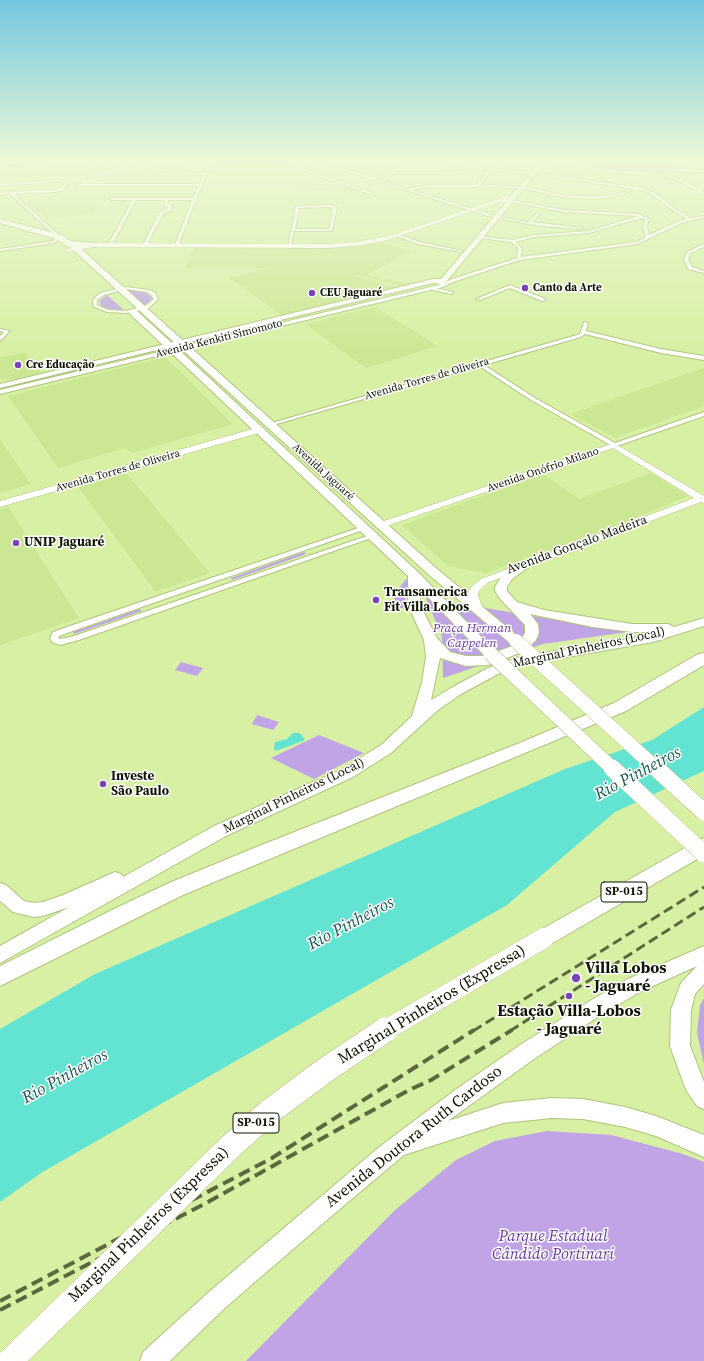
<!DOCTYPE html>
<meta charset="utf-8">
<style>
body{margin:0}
canvas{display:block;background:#d7f0a4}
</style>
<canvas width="704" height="1361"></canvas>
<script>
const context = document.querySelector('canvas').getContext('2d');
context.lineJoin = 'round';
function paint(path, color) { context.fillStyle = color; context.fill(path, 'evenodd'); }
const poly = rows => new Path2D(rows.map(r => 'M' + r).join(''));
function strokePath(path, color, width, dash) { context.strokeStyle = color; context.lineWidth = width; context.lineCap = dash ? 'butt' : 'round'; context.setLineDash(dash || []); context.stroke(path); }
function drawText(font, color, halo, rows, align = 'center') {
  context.font = font + ' "Source Serif 4",serif'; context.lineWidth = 3; context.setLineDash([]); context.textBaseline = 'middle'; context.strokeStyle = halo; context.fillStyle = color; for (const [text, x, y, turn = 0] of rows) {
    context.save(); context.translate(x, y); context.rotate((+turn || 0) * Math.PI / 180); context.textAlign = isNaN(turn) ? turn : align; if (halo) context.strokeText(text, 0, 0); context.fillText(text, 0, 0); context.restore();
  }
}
paint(poly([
 [342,185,349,185,362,190,360,193,298,189,298,187,306,186],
 [49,197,58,201,81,198,98,205,93,214,47,219,26,201],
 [378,242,411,251,367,275,407,284,403,286,346,273,396,288,283,316,229,278,270,268,186,268,194,247,339,247],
 [375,307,438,346,366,368,305,324],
 [24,352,42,373,15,379,0,379,0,358],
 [165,357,233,424,132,453,125,448,58,468,8,396],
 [704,368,704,406,615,438,570,414],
 [0,439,1,441,31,484,0,493],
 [126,473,161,514,210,573,156,592,78,487],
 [651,473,688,496,617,526,486,573,448,566,402,525,543,474,579,499],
 [8,507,79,618,0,645,0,510]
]), '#cce793');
paint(poly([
 [12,162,44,162,43,164,0,168,0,165,9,164],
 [590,162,653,162,674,164,675,167,671,168,670,170,672,171,668,173,655,174,601,169,592,166,589,164],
 [127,290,144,292,149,295,152,298,149,302,144,305],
 [107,295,124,310,112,310,101,306,99,301],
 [304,552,306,554,232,580,231,578],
 [406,579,409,582,405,596,406,607,391,611,397,591],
 [426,598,627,632,543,644,443,678,442,637],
 [140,609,142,611,74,634,73,632],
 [181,662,203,668,197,676,175,670],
 [257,715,279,722,273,730,252,724],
 [319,735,364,753,314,779,271,758],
 [704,998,704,1064,697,1033,700,1005],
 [547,1131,611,1135,683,1154,704,1162,704,1361,246,1361,395,1210,456,1160,495,1141]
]), '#c0a4e6');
paint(poly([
 [704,707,704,771,615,812,507,905,41,1173,0,1202,0,1029,95,974,565,769,652,740],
 [293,733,300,733,305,740,276,751,274,749,275,742,287,739]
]), '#63e4d3');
const minor = poly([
 [95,162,130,162,131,163,176,171,204,173,209,162,213,162,210,168,296,168,280,162,285,162,373,193,370,194,302,170,209,170,202,185,178,246,175,245,192,200,168,200,167,203,172,205,171,210,163,214,147,245,145,246,143,245,159,213,167,209,168,206,163,204,165,200,136,200,112,245,110,246,108,245,132,200,111,200,110,198,193,198,198,186,78,186,77,184,199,184,203,175,176,173,130,165,124,171,114,174,87,178,88,176,122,169,126,165,94,164,95,162],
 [317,162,322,162,365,175,395,169,411,162,416,162,397,171,392,172,453,172,473,169,475,170,453,174,384,173,369,176,407,189,426,185,476,185,488,170,421,162,432,162,527,172,528,174,492,170,480,185,526,187,567,196,608,196,635,189,531,174,533,173,638,187,645,188,645,190,655,193,677,210,691,218,704,216,704,218,683,222,638,244,520,260,456,281,444,286,442,285,442,284,452,279,517,258,518,248,511,242,481,238,480,236,512,240,534,235,589,231,638,216,565,212,511,202,498,202,497,200,511,200,565,210,639,214,649,219,647,227,649,235,681,220,687,219,675,212,653,195,641,190,632,191,608,198,593,199,567,198,526,189,499,187,426,187,412,190,492,215,491,217,317,162],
 [641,218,645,219,643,227,646,237,636,242,521,257,522,248,515,242,534,237,589,233,641,218],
 [579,162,583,162,588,166,598,169,668,175,685,181,704,192,704,195,683,183,666,177,598,171,586,168,579,162],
 [660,162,704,162,704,164,662,163,660,162],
 [679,168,704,170,704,172,677,172,672,170,679,168],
 [58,180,69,182,64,190,56,192,14,194,60,236,60,238,54,243,0,251,0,249,53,241,57,237,10,194,0,195,0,193,34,190,56,190,62,188,65,183,58,182,0,186,0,184,58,180],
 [331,205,337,208,332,231,294,231,291,246,288,247,296,206,331,205],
 [330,207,333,208,329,229,295,229,299,208,330,207],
 [537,213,540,214,532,222,583,228,581,229,541,226,495,218,497,217,528,222,537,213],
 [397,234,420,242,463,251,461,252,418,244,396,236,397,234],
 [704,244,704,247,691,253,688,259,692,267,704,271,704,273,688,269,684,259,687,252,704,244],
 [510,285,546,299,546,300,542,301,510,288,480,300,476,299,510,285],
 [126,287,150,290,155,293,158,299,149,308,126,313,107,312,93,306,93,300,100,293,126,287],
 [126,289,147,292,151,295,154,299,145,306,126,311,108,310,97,305,97,300,104,295,126,289],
 [431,287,453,292,453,293,451,294,429,289,429,288,431,287],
 [584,322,588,323,586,331,661,349,704,356,704,360,661,353,585,334,581,337,484,365,535,398,615,443,704,412,704,416,614,447,531,400,479,366,273,425,268,424,577,335,580,334,584,322],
 [0,329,10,331,0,341,0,336,4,332,0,331,0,329],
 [364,526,366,527,366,529,67,633,59,636,58,638,61,639,74,636,370,535,374,535,374,537,79,640,60,645,52,642,50,638,53,632,61,629,364,526]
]);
const tertiary = poly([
 [190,162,238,162,236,163,192,163,190,162],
 [507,196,510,198,509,199,399,236,380,242,354,246,328,248,93,247,67,252,64,250,93,243,328,244,354,242,379,238,395,234,507,196],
 [256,428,259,428,263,430,262,432,0,507,0,501,256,428],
 [614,443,704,496,704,503,701,502,487,583,479,591,478,595,483,610,482,612,474,612,468,595,470,588,481,579,694,498,613,448,384,527,381,528,376,525,378,523,614,443]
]);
const secondary = poly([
 [540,162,546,162,446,282,448,284,447,285,443,287,0,394,0,390,439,285,440,284,433,283,0,388,0,384,433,279,441,279,540,162]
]);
const trunk = poly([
 [0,219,62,235,71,241,96,243,97,245,93,247,78,246,436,568,521,639,525,633,525,625,501,600,495,591,495,587,503,574,523,563,527,564,529,567,512,579,507,587,507,591,517,602,544,610,632,624,668,624,674,627,704,618,704,626,653,642,526,664,498,674,461,694,438,710,391,753,353,777,226,836,0,963,0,946,69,907,43,916,34,917,13,912,0,901,0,883,6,885,24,901,34,903,43,902,63,895,115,872,121,874,123,877,214,826,343,769,381,745,412,716,422,682,426,657,424,640,408,605,408,576,130,314,129,312,130,310,136,310,418,572,496,652,515,645,511,644,428,574,71,248,56,239,0,223,0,219],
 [420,589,485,656,466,656,450,652,437,638,420,605,420,589],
 [530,614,593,627,632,632,657,632,630,639,519,657,488,668,451,688,431,700,440,658,466,666,488,665,525,651,536,640,539,633,538,624,530,614],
 [704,946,704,984,695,994,691,1010,690,1046,704,1082,704,1109,697,1106,686,1090,670,1046,671,1010,675,999,681,983,697,966,642,991,607,1011,534,1059,448,1121,503,1103,552,1098,583,1099,625,1107,656,1116,704,1135,704,1157,656,1136,625,1127,583,1119,552,1118,503,1123,404,1155,328,1219,226,1307,170,1361,140,1361,143,1352,210,1291,378,1148,455,1090,520,1045,593,999,628,979,704,946]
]);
const motorway = poly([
 [704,653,704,665,626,711,183,895,0,986,0,966,116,908,169,883,254,848,522,742,614,703,698,654,704,653],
 [704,838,704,855,551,944,544,947,537,944,534,938,537,932,697,841,704,838]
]);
strokePath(minor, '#adc57b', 2);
strokePath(tertiary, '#adc57b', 1);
strokePath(secondary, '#adc57b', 2);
strokePath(trunk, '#adc57b', 2);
strokePath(motorway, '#adc57b', 2);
paint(minor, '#fff');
paint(tertiary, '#fff');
paint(secondary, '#fff');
paint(trunk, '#fff');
paint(motorway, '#fff');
strokePath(poly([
 [473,1031,704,887],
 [510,1031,704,907]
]), '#5b693f', 3, [10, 5]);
strokePath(poly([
 [0,1301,272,1158,474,1030],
 [0,1310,208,1202,409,1090,431,1080,512,1030]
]), '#5b693f', 4, [12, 6]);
const trunkBridgeFar1 = poly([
 [516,641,657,769],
 [490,653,613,769]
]);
const trunkBridge = poly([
 [612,768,704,854],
 [656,768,704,812]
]);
const motorwayBridgeFar1 = poly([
 [384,1031,544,938]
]);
const motorwayBridge = poly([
 [10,1361,231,1146,269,1112,324,1071,385,1030]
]);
strokePath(trunkBridgeFar1, '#adc57b', 15, []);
strokePath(trunkBridge, '#adc57b', 18, []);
strokePath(motorwayBridgeFar1, '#adc57b', 21, []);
strokePath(motorwayBridge, '#adc57b', 26, []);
strokePath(trunkBridgeFar1, '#fff', 14);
strokePath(trunkBridge, '#fff', 17);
strokePath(motorwayBridgeFar1, '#fff', 20);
strokePath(motorwayBridge, '#fff', 25);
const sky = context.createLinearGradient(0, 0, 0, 352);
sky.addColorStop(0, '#73c7e0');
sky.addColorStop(0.46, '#edf8d6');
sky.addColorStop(1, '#edf8d600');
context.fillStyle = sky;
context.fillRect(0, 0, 704, 352);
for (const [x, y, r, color] of [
 [525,288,4,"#7c42b8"],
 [312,293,4,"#7c42b8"],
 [18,365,4,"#7c42b8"],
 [16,543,4,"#7c42b8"],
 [376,600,4,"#7c42b8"],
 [103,784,4,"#7c42b8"],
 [576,978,5,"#7c42b8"],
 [569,996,4,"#7c42b8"]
]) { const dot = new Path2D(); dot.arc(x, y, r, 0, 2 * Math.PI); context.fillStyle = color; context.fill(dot); strokePath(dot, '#fff', 1.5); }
drawText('bold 11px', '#0e1500', '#fff', [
 ["Canto da Arte",533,288],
 ["CEU Jaguaré",320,293],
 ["Cre Educação",26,365]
], 'left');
drawText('11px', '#0e1500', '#fff', [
 ["Avenida Kenkiti Simomoto",219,339,-14],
 ["Avenida Torres de Oliveira",427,379,-16],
 ["Avenida Onófrio Milano",543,470,-19],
 ["Avenida Torres de Oliveira",118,471,-16],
 ["Avenida Jaguaré",323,472,42]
]);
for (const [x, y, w] of [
 [624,892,46],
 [256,1123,46]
]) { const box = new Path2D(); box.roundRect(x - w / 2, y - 10, w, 20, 3); context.fillStyle = '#fff'; context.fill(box); strokePath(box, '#0e1500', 1); }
drawText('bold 12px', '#0e1500', null, [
 ["SP-015",624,892],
 ["SP-015",256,1123]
]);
drawText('bold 13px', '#0e1500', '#fff', [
 ["UNIP Jaguaré",24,543],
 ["Transamerica",384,593],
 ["Fit Villa Lobos",384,608],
 ["Investe",111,777],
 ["São Paulo",111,792]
], 'left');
drawText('13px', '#0e1500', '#fff', [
 ["Avenida Gonçalo Madeira",577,545,-20],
 ["Marginal Pinheiros (Local)",589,648,-12],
 ["Marginal Pinheiros (Local)",294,796,-26]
]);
drawText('italic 13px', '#683c98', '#fff', [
 ["Praça Herman",472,629],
 ["Cappelen",472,644]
]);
drawText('bold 16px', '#0e1500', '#fff', [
 ["Villa Lobos",585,969],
 ["- Jaguaré",585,987],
 ["Estação Villa-Lobos",569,1012,"center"],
 ["- Jaguaré",569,1030,"center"]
], 'left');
drawText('16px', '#0e1500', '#fff', [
 ["Marginal Pinheiros (Expressa)",432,1005,-31],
 ["Avenida Doutora Ruth Cardoso",414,1137,-38],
 ["Marginal Pinheiros (Expressa)",149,1225,-44]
]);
drawText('italic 16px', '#683c98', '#fff', [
 ["Parque Estadual",553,1237],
 ["Cândido Portinari",553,1255]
]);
drawText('italic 17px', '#235952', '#fff', [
 ["Rio Pinheiros",638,774,-28],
 ["Rio Pinheiros",351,924,-28],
 ["Rio Pinheiros",65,1077,-29]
]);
</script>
